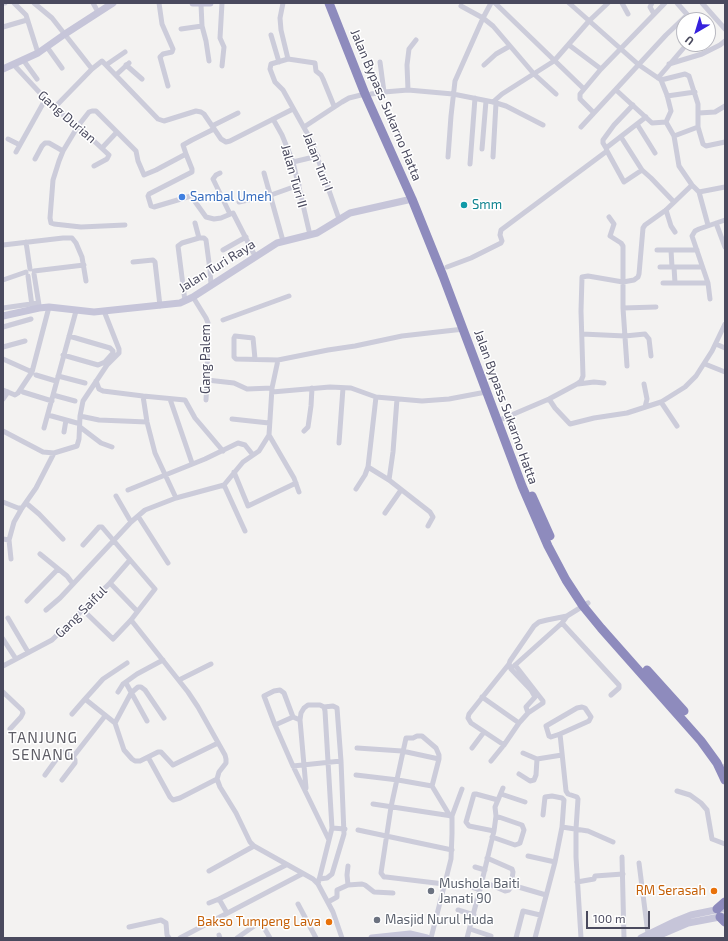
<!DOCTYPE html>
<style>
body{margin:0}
#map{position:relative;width:728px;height:941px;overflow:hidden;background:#f3f2f1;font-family:"Exo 2",sans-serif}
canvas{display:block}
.frame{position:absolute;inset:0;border:4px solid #4a4a5e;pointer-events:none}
.north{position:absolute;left:676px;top:12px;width:40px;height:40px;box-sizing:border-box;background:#fff;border:1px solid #b7b7bf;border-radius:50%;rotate:218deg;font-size:11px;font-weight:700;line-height:16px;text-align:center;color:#4a4a5e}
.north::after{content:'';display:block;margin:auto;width:14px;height:18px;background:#3621dd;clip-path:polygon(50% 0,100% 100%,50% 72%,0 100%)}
.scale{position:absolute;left:586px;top:911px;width:64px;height:18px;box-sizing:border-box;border:2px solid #4a4a5e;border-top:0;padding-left:5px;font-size:12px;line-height:14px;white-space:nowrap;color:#4a4a5e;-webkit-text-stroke:3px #fff;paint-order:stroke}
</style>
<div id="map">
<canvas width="728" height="941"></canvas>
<div class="frame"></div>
<div class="north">U</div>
<div class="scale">100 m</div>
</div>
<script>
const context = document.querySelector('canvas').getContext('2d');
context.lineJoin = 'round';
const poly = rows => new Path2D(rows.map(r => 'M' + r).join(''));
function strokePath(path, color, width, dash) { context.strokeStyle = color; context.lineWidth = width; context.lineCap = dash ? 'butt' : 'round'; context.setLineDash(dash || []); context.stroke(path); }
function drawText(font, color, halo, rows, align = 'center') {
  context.font = font + ' "Exo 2",sans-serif'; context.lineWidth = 3; context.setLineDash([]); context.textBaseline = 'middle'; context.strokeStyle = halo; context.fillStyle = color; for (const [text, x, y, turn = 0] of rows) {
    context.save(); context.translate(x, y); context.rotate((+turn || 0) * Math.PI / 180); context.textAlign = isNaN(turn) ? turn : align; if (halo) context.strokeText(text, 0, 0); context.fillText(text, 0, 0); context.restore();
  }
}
strokePath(poly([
 [3,3,5,3],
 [14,3,26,15,38,53],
 [34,3,52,18,92,69],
 [93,3,98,12],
 [159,3,162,24,173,49,172,52,163,54,160,57,168,86],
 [283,3,280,18,281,30,288,59,271,64,270,69,275,82,283,90,312,142,339,219],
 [495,3,584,89],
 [569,3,639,65,661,80,667,95,671,111,666,122,674,136,679,166,692,185,699,192,708,225],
 [622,3,628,14],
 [652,3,650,7,654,14],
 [677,3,692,20],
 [702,3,725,29],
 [201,4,202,26,206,41,209,61],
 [461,6,483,18,493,26,534,74,556,94],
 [3,27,27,20],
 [181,29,202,26],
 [271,35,279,62],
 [569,45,601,69],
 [47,47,62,68],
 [288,59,315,63,316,71,321,75,323,79,334,106],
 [24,61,37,79],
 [380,62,384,92],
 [669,64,702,54,720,45,725,41],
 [14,65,54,108,78,126,109,155,107,159,94,166],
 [106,65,125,52],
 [126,65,142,79],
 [484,65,496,54,510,46],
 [222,66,224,47,220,38,222,3],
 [116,75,129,63],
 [658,78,687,44],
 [661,80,685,74,689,76,698,104,698,127,703,144,706,146,725,142],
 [408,90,407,65,409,49,416,40],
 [616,90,652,123,666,122],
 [371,94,384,92,408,90,453,94,493,102,506,106,543,125],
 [667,96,695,92],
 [493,102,502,94,554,61,589,21,608,3],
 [54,108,92,69,102,61,158,119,164,121,196,111,201,112,204,114,221,139,226,142,230,141,293,109],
 [594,113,580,99,580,94,601,69,665,3],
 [699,113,715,112,725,106],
 [273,119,282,135,293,162,310,235],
 [637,124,655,153],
 [212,126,238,113],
 [304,127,342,102,349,98,365,94],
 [581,127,666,35,687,15],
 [674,136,698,127],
 [621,137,642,170,651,178,674,202],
 [8,139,20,145],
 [102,148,116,133],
 [606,148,603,143,603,140,614,125,633,105],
 [482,149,486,101],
 [607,151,624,182,642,170],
 [16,152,45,100],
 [186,154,192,169,192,172,149,194,148,196,151,206,154,207,191,196,206,217,214,219,221,218,233,213,255,256],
 [448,157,451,116,455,81,483,18,491,3],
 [493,157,496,103],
 [35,159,42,146,45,143,49,143,63,151],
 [293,162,318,156],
 [470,164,475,98],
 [220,173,216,175,213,179,230,214],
 [264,173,283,241],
 [699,192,725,187],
 [239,202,271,195,299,185],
 [666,210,671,226,675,232],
 [716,223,725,247],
 [125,225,81,227,54,224,51,223,50,218,53,180,59,161,63,151,78,126,89,112,92,111,96,111,136,151,138,161,144,175,156,170,186,154,183,145,192,140,214,129],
 [199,238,204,238,206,240,210,270,211,285],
 [26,242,30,269],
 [3,245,63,238,72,238,76,243,82,257,86,281],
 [223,250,246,237],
 [657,250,697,250],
 [671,250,672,267],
 [133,262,153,260,155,262,160,306],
 [447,267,471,258,501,243,502,241,500,235,501,230,607,151,606,148,646,117],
 [660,267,702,267],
 [674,267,675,283],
 [34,271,84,265],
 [34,274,39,305],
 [28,276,32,306],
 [3,280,26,272],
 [663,283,708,283],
 [193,297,206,318,208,323,207,380,206,400],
 [710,299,708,283,692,236,695,231,699,229,725,220],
 [185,301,178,246,182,243,199,238,195,223],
 [3,308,38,303],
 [623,308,656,307],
 [223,320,289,296],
 [3,327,31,319],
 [582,334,625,336,645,334,649,339,651,356],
 [716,344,725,348],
 [3,347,25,341],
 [63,355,98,365,105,362,113,353,113,351,110,348,69,336],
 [3,359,32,372],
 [255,359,253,338,235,336,234,338,234,357,236,359,278,360,328,350,355,346,402,336,464,329],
 [705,364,725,372],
 [627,366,623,308,623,282,634,280,638,277,639,274,643,228,645,225,666,210,692,185],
 [36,375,56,381],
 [58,376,85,383],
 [207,380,234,383,247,389,272,388],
 [96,381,99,389,103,391,143,396,147,422,155,453,176,498],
 [578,384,594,382,604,383],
 [644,384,647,399,645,407],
 [3,390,15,395,18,393,32,372,49,307],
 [23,392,52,401],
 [272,392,330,387,351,388,376,397,422,401,449,399,486,392],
 [53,395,75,401],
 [143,396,185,400,195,418,223,451],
 [3,399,8,392],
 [170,399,192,463],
 [549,399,555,408,570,424,594,418,627,413,661,402,685,387,696,376,712,351,725,324],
 [661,402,677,426],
 [48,415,77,423],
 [80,416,99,420,147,422],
 [232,419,269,423],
 [502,419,549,399,577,384,581,381,583,376,581,311,582,277,588,276,623,282,623,246,621,243,610,236,614,224,609,217],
 [80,427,101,443,112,447],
 [44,428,76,311],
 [3,431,43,452,54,453,77,446,79,439,80,416,83,401,107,365,119,353,119,349,104,311],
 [304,431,308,427,311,406,312,388],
 [64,432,66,420],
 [269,435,294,478,299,492],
 [339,443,343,388],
 [368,467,389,480,430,512,433,517,428,526],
 [234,472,248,506,296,483],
 [389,480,393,452,397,399],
 [224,485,245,531],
 [356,489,365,475,368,467,376,397],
 [128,490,205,459,238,443,245,445,253,455],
 [116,496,131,522],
 [3,502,18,508,22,508],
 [26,503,39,514,63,539],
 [385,513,401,490],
 [138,516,168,563],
 [3,539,9,540],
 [40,554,67,576,73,584],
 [11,559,9,540,14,522,22,508,36,488,54,453],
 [110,583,137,611],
 [27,601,58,569],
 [46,610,60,598,131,522,145,510,176,498,224,485,243,462,259,451,269,435,272,388,278,360],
 [83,610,113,639,131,620,155,589,102,527,99,527,83,545],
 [8,618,28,652],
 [131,620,188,692,198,707,225,755,226,759,226,763,219,772,217,779,220,787,236,813,250,842,254,846,313,879,318,884,333,912,342,938],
 [562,623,619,685,619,688,611,695],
 [3,639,16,659],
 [3,666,52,640,110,583,130,560],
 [514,666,562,623,567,616,588,603],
 [179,680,211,664],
 [126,683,147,721],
 [3,692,22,710,23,713,21,717,10,729],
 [118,692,123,684,137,674,163,660],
 [482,697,519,723],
 [85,699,103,679,127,663],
 [528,713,526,707,535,697,531,690,511,669,509,664,510,661,534,626,539,622,547,620,567,616],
 [72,714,85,699,115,723,124,750,132,759,135,761,140,761,158,752,161,752,173,765,218,743],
 [293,717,284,693,280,690,274,691,264,696,275,725,293,766,329,840,318,884],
 [300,720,301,713,304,708,308,705,320,705,324,707,325,711,331,812,332,828,329,840],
 [115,723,131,693,138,687,141,687,145,690,164,718],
 [275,725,293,717,300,720,306,788],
 [560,734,551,737,549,736,546,726,577,708,582,707,585,708,591,717,589,721,560,734,566,791,568,794,577,797,578,799,576,829,576,857,581,938],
 [504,745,471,723,468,718,469,714,509,664],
 [357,748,402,751,439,759],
 [472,748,484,732],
 [523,753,537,759,562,755],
 [148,757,170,797,173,800,180,798,217,779],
 [491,761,504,745,519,723,528,713,543,703,543,701,515,665],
 [293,766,341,761,337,708,333,706,324,707],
 [724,767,725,766],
 [519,774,530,781,534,780,536,775,537,759],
 [45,775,61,753,63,752,73,757,105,716],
 [356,775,398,780,432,786],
 [62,780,75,763,75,760,73,757],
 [677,791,690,795,701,803,707,810,712,839,725,844],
 [501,794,525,802],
 [373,804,452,816],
 [562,827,588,831,613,842],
 [332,828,345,829],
 [358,830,452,850],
 [494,831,469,826,466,822,474,794,476,794,498,800],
 [492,837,515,845,518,844,520,843,524,830,522,825,496,816],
 [528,856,555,862],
 [622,857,624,938],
 [639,863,648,934],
 [475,867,485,870],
 [209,871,254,846],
 [319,879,327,878,332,874,344,834,341,761],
 [482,881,505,891,509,890,511,886,513,872,512,869,487,858],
 [577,882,594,879,595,876,623,874],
 [444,884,386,877,384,877,381,873,391,807,406,738,413,738,417,736,422,736,436,748,439,755,439,759,432,786,450,816],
 [462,884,480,890],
 [348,885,347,875,348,866],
 [515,886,546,895],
 [219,899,286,865],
 [328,902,337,897,337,890,348,885,362,884,365,885,374,892,393,893],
 [209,903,219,899,227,913],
 [298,904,316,938],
 [458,910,474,915],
 [129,927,161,920,166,923,167,935,169,938],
 [470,929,491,936],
 [219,935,220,938],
 [180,938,302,874],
 [237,938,257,924,263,926,270,938],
 [431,938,451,859,452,834,452,816,462,789],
 [467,938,482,881,494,831,496,816,495,807,503,788],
 [516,938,523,911,540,915],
 [535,938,555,862,562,827,564,800,562,798,552,796,545,797,543,815]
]), '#ccccda', 5);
strokePath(poly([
 [193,3,210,3],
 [3,69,38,53,65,34,113,3],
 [3,316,39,308,49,307,94,312,180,303,193,297,277,243,317,233,350,213,412,199],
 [372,938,410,934,427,938],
 [641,938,676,921,691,915,725,908],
 [653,938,688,923,725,916]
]), '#c6c5d9', 7);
strokePath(poly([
 [329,3,365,94,412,199,443,276,522,486,548,546,566,580,583,606,601,628,701,741,717,763,725,780],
 [532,496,550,536],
 [647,670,684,711],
 [717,909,725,902],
 [720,917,725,922]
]), '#8e8bbd', 9);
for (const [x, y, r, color] of [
 [182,197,4,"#3f7fe0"],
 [464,205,4,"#0f9aa8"],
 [431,891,4,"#6b7280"],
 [714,891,4,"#e8710a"],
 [377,920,4,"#6b7280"],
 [329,922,4,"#e8710a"]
]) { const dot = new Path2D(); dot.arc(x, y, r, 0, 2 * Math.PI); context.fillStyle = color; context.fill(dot); strokePath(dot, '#fff', 1.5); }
drawText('13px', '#4a4a5e', '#fff', [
 ["Jalan Bypass Sukarno Hatta",386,105,67],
 ["Gang Durian",67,117,41],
 ["Jalan Turi I",318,162,69],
 ["Jalan Turi II",294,176,74],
 ["Jalan Turi Raya",217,266,-32],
 ["Gang Palem",206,359,-90],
 ["Jalan Bypass Sukarno Hatta",506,407,70],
 ["Gang Saiful",81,612,-45]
]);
drawText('13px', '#366cbe', '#fff', [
 ["Sambal Umeh",190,197]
], 'left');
drawText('13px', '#0d838f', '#fff', [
 ["Smm",472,205]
], 'left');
drawText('13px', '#5b616d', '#fff', [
 ["Mushola Baiti",439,884],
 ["Janati 90",439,899],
 ["Masjid Nurul Huda",385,920]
], 'left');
drawText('13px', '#c56008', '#fff', [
 ["RM Serasah",706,891],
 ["Bakso Tumpeng Lava",321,922]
], 'right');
context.letterSpacing = '1px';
drawText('15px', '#5f5e66', '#fff', [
 ["TANJUNG",43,738],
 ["SENANG",43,755]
]);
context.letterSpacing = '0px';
</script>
